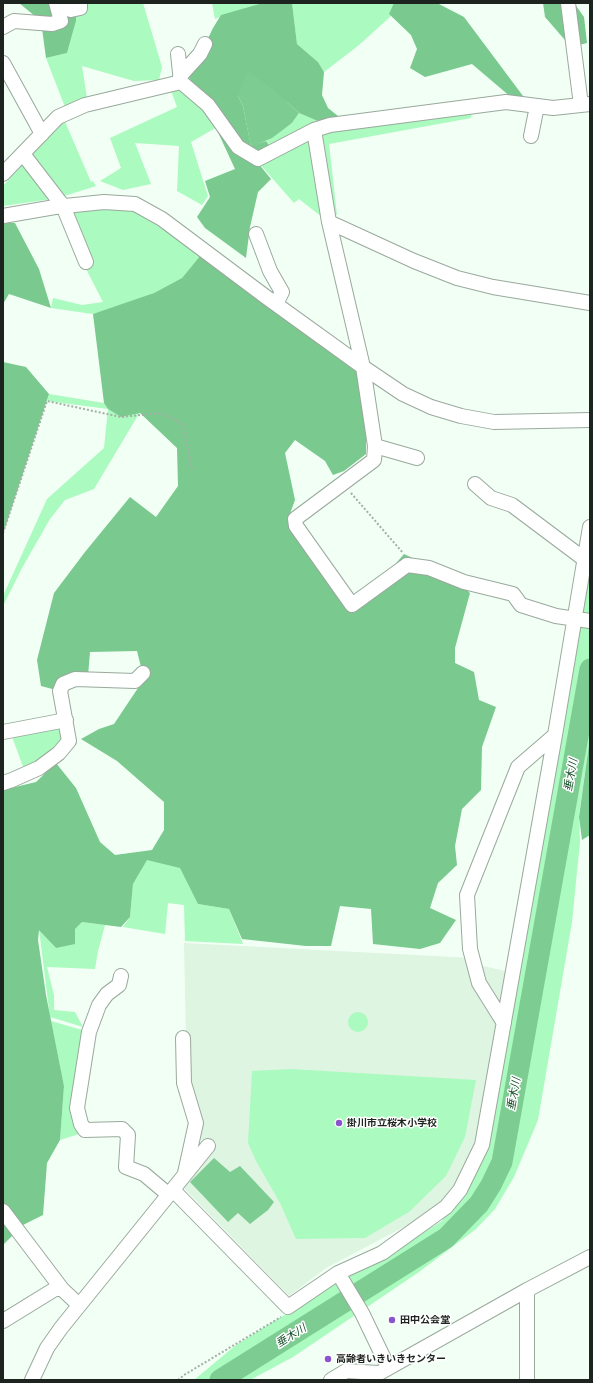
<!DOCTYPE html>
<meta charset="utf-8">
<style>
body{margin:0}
#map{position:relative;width:593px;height:1383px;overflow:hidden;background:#f1fff4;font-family:Montserrat,sans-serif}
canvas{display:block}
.frame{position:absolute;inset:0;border:4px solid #1d231e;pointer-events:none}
</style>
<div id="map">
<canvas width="593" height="1383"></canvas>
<div class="frame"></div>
</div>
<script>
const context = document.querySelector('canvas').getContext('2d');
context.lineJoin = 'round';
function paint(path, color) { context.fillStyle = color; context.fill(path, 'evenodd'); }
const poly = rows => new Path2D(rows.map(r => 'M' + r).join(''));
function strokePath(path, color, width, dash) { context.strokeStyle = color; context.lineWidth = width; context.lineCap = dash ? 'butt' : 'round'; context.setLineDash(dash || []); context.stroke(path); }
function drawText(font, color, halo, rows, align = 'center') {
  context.font = font + ' Montserrat,"Noto Sans JP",sans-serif'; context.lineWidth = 3; context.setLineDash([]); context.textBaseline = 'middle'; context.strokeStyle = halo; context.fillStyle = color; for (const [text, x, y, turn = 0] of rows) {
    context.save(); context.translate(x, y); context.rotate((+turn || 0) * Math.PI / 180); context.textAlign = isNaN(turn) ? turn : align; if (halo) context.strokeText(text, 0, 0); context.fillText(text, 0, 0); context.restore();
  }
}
paint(poly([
 [184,943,472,958,474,964,510,972,473,1151,448,1195,419,1219,326,1268,289,1296,179,1183,214,1150,200,1138,187,1085]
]), '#def5e2');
paint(poly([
 [76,3,143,3,162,67,159,80,134,81,82,66,87,98,65,107,46,58,67,53,76,21],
 [212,3,271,3,229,13,215,19],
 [292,3,395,3,390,17,359,45,324,72,318,62,297,44],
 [180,85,219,126,191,142,208,196,202,205,177,191,179,146,135,143,151,184,123,190,100,181,121,168,110,138,177,107,170,88],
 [473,107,471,118,329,144,337,215,331,214,316,129],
 [299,113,320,122,275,150,266,141,292,123],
 [63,117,91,182,93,181,96,186,61,197,23,154],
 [303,139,312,145,322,217,299,199,294,203,258,162],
 [23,164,52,199,3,206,3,186],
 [105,209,134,211,169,233,200,256,182,278,154,293,111,309,93,314,51,308,53,298,82,305,103,302,82,261,67,213],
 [49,394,104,403,108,409,121,417,140,412,94,489,65,500,50,519,22,568,3,606,3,596,47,499,104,448,108,409,47,401],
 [590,541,590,737,579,815,580,842,572,922,538,1120,514,1177,495,1209,476,1229,419,1272,293,1357,250,1380,194,1380,236,1345,329,1287,382,1259,442,1221,478,1156],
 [66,724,68,734,25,772,11,734],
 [147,859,183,868,198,904,229,909,243,944,185,941,184,905,168,903,165,934,123,927,130,917,133,884],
 [82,922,105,925,98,951,95,969,47,967,54,995,54,1010,75,1012,83,1027,50,1017,39,929,56,948],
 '348 1022a10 10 0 1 1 20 0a10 10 0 1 1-20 0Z',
 [51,1021,89,1032,74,1097,82,1133,60,1140,64,1086],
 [291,1069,476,1080,465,1137,446,1176,409,1212,365,1238,296,1239,280,1203,256,1161,248,1143,252,1071]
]), '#abfabf');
paint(poly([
 [19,3,76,3,76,21,67,53,46,58,41,21],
 [263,3,292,3,297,44,318,62,324,72,322,95,328,108,338,116,329,121,320,122,299,113,287,102,238,96,243,106,251,146,266,141,272,149,258,163,271,179,258,192,250,227,246,258,205,228,197,217,210,197,205,181,235,169,216,128,222,128,211,106,189,78,213,28,221,15],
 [394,3,437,3,464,17,523,96,512,98,472,64,425,77,410,68,417,49,411,35,389,14],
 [543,3,574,3,584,17,587,43,571,47,545,17],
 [3,223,15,223,39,269,51,308,9,294,3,304],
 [200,256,357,368,366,411,366,454,344,471,333,475,325,461,295,440,285,453,295,500,288,519,361,604,404,554,451,576,470,593,455,648,455,663,474,672,479,700,496,707,482,747,481,790,462,809,455,846,457,865,438,883,430,908,456,920,440,943,420,949,373,944,371,909,340,906,331,946,306,946,242,939,229,909,198,904,180,868,147,860,133,884,130,917,121,927,82,922,75,929,75,944,56,948,39,930,38,940,46,995,64,1086,60,1140,47,1163,43,1215,23,1225,3,1245,3,790,36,782,56,763,76,788,100,842,115,855,152,850,164,830,164,802,117,761,81,739,99,729,114,724,144,679,137,651,90,652,88,676,60,691,41,686,37,660,54,593,85,552,130,497,156,517,178,486,177,448,140,413,121,417,108,409,104,403,93,314,154,293,182,278],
 [3,362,26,367,49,394,3,534],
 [590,737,590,835,582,840,579,817]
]), '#7ac98f');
paint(poly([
 [248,71,272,88,299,113,292,123,272,138,251,147,243,106,238,96],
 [214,1158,230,1172,240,1166,274,1202,268,1210,250,1224,238,1213,228,1222,190,1182]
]), '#7dcc92');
strokePath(poly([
 [220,1380,446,1238,479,1204,491,1185,502,1162,590,669]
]), '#7dcc92', 21);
const minor = poly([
 [67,3,71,10,80,8,80,3],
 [568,3,581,105],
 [3,27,14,21,52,24,61,21,56,3],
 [178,54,181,82],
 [3,63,42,134],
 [180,76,200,54,205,44],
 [314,130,329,222,363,367,375,446,374,460,295,519,296,526,352,605,407,565,429,568,464,582,513,594,521,605,556,616,590,621],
 [531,136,537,106],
 [23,154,63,206,86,262],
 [3,174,58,117,85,105,181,82,208,105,238,147,258,159,314,130,330,125,506,102,553,108,590,104],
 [3,216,55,207,104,202,135,204,162,219,266,297,363,367,403,394,431,407,461,416,494,422,590,420],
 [329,222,414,261,457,278,493,287,590,303],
 [256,234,270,271,282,292,276,304],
 [375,446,417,458],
 [475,484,491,498,512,505,584,559],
 [3,732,66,720],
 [3,783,12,780,39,768,59,753,69,741,60,691,63,684,75,679,135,681,143,673],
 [121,976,119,985,107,994,99,1005,89,1032,77,1108,81,1124,85,1130,122,1129,128,1135,126,1167,144,1174,169,1195],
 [504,1023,479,983,470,949,467,895,518,767,555,735,590,527],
 [183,1038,184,1083,196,1123,185,1173],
 [173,1190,288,1307,338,1273,382,1253,446,1207,460,1190,482,1145,555,735],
 [3,1211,62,1289],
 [338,1273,362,1313,388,1367],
 [3,1321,55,1289,62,1289,79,1305],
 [32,1380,47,1348,61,1328,208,1146],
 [331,1380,346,1371,378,1373],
 [367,1380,527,1290,590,1257],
 [527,1380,527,1290]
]);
strokePath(minor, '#9aa99d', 16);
strokePath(poly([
 [351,493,403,553],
 [3,533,47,401,121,417,161,413,183,424,192,470],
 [178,1380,184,1375,281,1317]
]), '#a4afa7', 2, [2, 2]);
strokePath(minor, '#fff', 14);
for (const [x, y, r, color] of [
 [339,1123,4,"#8a54cc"],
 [392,1320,4,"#8a54cc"],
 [328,1359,4,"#8a54cc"]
]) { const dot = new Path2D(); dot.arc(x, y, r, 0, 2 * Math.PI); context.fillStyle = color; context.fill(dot); strokePath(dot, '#fff', 1.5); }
drawText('bold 10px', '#1d231e', '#fff', [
 ["掛川市立桜木小学校",347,1123],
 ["田中公会堂",400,1320],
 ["高齢者いきいきセンター",336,1359]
], 'left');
drawText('italic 11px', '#19522d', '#fff', [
 ["垂木川",571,775,-80],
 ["垂木川",514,1094,-80],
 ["垂木川",291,1336,-32]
]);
</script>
